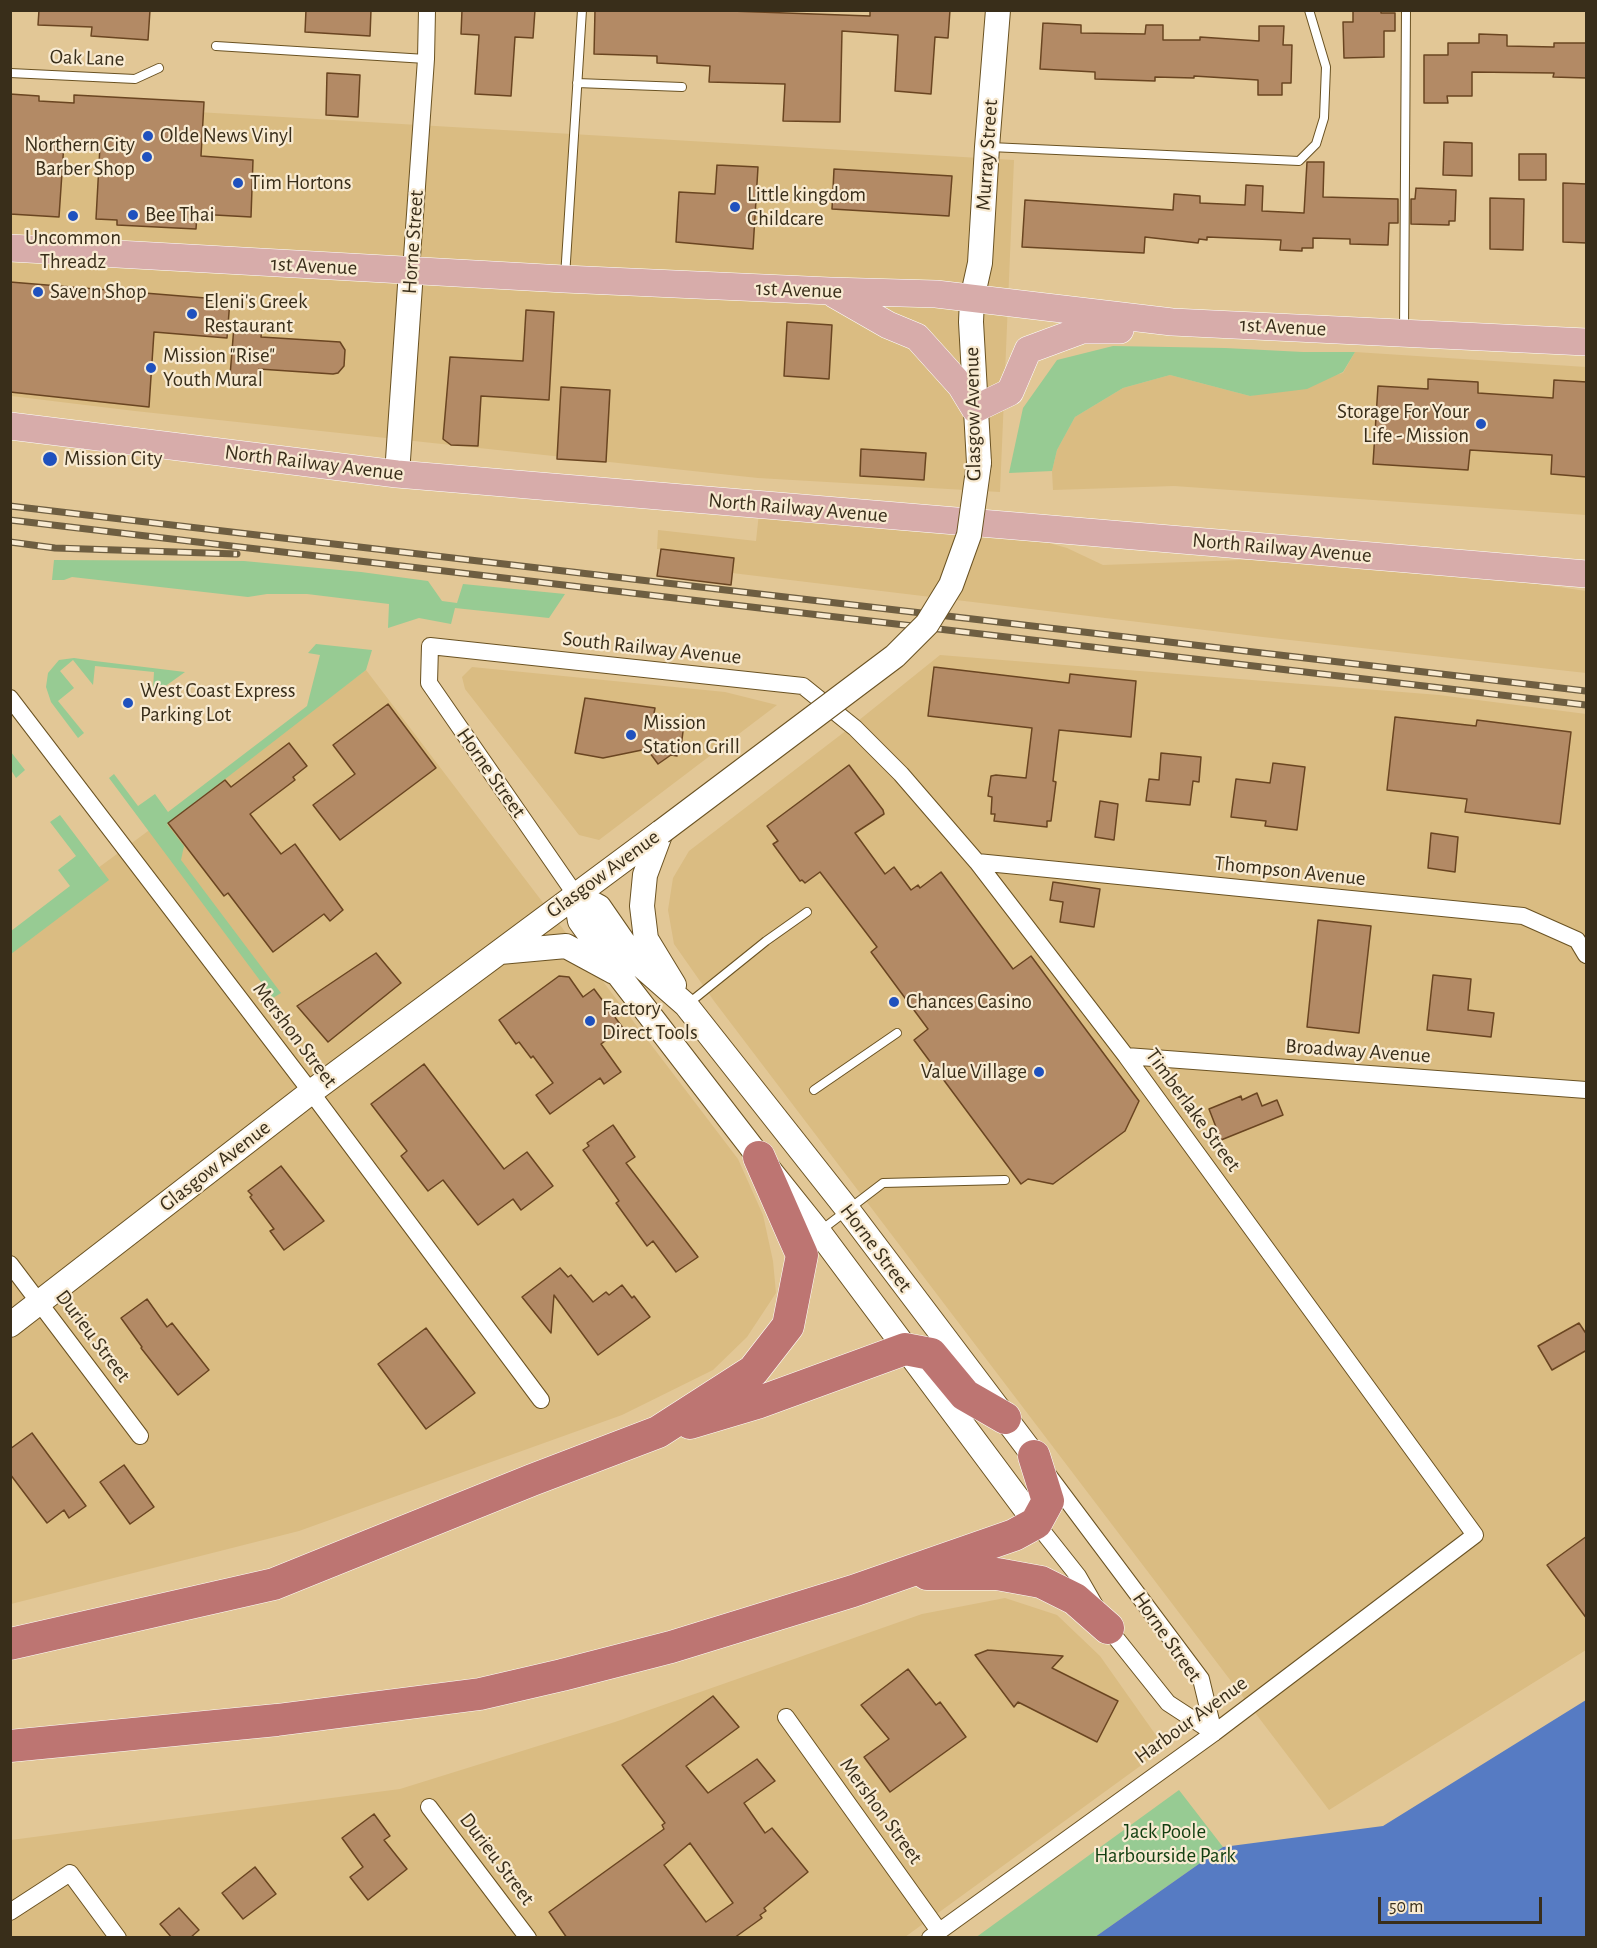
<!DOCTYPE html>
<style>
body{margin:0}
#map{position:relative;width:1597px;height:1948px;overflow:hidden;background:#e2c796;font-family:"Alegreya Sans",sans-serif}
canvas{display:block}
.frame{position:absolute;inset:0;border:12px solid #392e1a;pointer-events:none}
.scale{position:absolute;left:1378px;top:1897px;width:164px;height:27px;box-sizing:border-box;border:3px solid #392e1a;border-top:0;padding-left:8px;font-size:18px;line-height:21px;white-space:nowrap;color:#392e1a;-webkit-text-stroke:4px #f8ead1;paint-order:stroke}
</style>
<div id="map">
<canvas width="1597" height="1948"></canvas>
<div class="frame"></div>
<div class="scale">50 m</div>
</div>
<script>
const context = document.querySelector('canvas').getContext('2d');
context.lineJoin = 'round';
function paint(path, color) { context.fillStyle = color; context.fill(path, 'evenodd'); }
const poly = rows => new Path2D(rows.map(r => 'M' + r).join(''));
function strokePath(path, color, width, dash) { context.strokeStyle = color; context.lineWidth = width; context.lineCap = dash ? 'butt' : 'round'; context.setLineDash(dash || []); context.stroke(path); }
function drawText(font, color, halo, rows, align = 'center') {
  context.font = font + ' "Alegreya Sans",sans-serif'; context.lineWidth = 4.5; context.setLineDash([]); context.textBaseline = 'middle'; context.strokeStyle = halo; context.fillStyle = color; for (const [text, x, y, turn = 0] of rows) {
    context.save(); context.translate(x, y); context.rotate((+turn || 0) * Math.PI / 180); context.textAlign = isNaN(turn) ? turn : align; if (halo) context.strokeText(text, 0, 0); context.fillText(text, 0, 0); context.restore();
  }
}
paint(poly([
 [10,101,1014,160,1000,492,758,478,135,411,11,396],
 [1355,352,1586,367,1586,515,1174,486,1053,490,1052,471,1057,450,1075,417,1123,388,1170,375,1250,396,1343,373],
 [759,513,992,527,1067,548,1103,565,1269,559,1477,575,1586,591,1586,673,1263,637,732,573,734,558,657,549,658,530,756,541],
 [940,655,1439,695,1586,714,1586,1650,1329,1810,714,1001,674,944,668,910,673,878,689,851,843,733],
 [472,667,725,692,777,705,599,840,579,835,465,689,462,677],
 [366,670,738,1159,763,1215,773,1261,776,1293,747,1337,713,1370,622,1415,299,1531,11,1604,10,933],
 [1005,1598,1057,1615,1100,1656,1165,1748,905,1937,11,1938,11,1840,400,1789,615,1722,922,1614]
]), '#dabc82');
paint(poly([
 [1113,346,1225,348,1303,352,1355,352,1343,372,1307,389,1250,396,1170,375,1123,388,1075,417,1057,450,1052,471,1009,473,1023,408,1057,360],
 [54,560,244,561,361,572,428,581,442,601,457,603,463,584,565,594,549,618,455,608,451,624,419,618,388,628,389,604,307,594,267,594,248,597,72,577,64,580,52,580],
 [316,644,372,650,366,670,167,824,184,846,181,860,281,993,273,998,109,778,114,774,138,806,155,794,168,812,307,706,320,655,308,653],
 [74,658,95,661,185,672,160,690,153,689,154,672,95,666,93,685,73,660,60,671,74,688,58,701,84,733,78,738,51,702,46,687,48,673,59,660],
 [11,752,25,770,16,778,11,770],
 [60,815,109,880,11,954,11,931,70,886,58,870,76,856,50,822],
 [1179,1790,1223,1847,1095,1937,975,1938]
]), '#97cb93');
paint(poly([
 [1586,1700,1586,1937,1095,1937,1223,1847,1383,1826]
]), '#567bc3');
const building = poly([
 [39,10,150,10,148,40,91,36,92,27,38,25,39,10],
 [306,10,371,10,370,36,305,32,306,10],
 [462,10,535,10,533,38,515,37,511,96,475,94,479,35,461,34,462,10],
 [595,10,702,10,870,16,870,10,950,10,948,38,935,37,931,94,895,91,898,35,842,31,840,122,783,121,785,84,709,82,710,66,657,63,657,56,594,54,595,10],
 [1353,10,1381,10,1381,13,1395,13,1395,31,1384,31,1384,57,1344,58,1343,22,1353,22,1353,10],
 [1043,23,1081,25,1081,33,1145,34,1146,25,1163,25,1163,40,1200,40,1200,37,1259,41,1259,26,1284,26,1283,45,1292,45,1291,83,1282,83,1282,95,1258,95,1258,80,1194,76,1194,78,1155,77,1155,81,1095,79,1095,72,1040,69,1043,23],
 [1479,34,1507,35,1507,46,1554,47,1554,43,1587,43,1587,78,1553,77,1554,73,1472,72,1472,96,1447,96,1448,103,1424,103,1424,55,1448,55,1448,43,1479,43,1479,34],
 [327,73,360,75,358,117,326,115,327,73],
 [10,94,39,96,39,101,74,103,74,95,204,102,201,156,253,160,251,217,197,214,196,229,117,225,117,220,96,219,100,146,64,143,59,217,10,214,10,94],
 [1444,142,1472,143,1472,176,1443,175,1444,142],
 [1519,154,1546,154,1546,180,1519,180,1519,154],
 [1307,162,1324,162,1323,197,1398,199,1398,223,1389,223,1388,245,1350,244,1350,239,1313,238,1313,248,1302,248,1302,251,1280,250,1281,240,1207,237,1207,240,1199,239,1198,243,1145,237,1144,253,1022,247,1025,200,1173,210,1174,194,1200,196,1200,203,1245,205,1246,185,1263,186,1262,211,1304,213,1307,162],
 [717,165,758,167,753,249,676,242,679,192,715,194,717,165],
 [834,169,952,176,949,216,832,209,834,169],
 [1563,183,1587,184,1587,243,1563,242,1563,183],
 [1416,188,1456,190,1455,221,1449,221,1449,225,1411,224,1411,199,1415,199,1416,188],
 [1490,198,1524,199,1523,250,1490,249,1490,198],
 [10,282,230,300,227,338,154,332,149,407,10,392,10,282],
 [526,310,554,312,549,400,481,396,478,446,451,445,443,439,450,357,523,361,526,310],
 [787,322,832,325,829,379,784,376,787,322],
 [234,326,262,328,261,337,340,342,345,350,344,366,338,373,333,374,259,369,259,378,230,376,234,326],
 [1428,379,1478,382,1478,393,1553,398,1554,380,1587,382,1587,477,1551,474,1552,455,1470,450,1468,470,1373,464,1378,386,1428,389,1428,379],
 [561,387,610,390,606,462,557,459,561,387],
 [861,449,926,453,924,480,860,476,861,449],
 [661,549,734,558,731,585,657,576,661,549],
 [934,667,1069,683,1070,674,1136,681,1131,737,1059,730,1053,781,1056,782,1051,821,1047,821,1047,827,994,821,995,814,991,814,992,797,988,796,991,776,996,775,1026,778,1032,728,928,716,934,667],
 [585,698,655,708,653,719,684,724,681,747,679,746,677,756,671,755,658,764,647,749,603,758,575,753,585,698],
 [388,704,436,768,340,840,313,805,355,774,333,745,388,704],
 [1395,717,1476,726,1477,720,1571,732,1560,824,1465,812,1467,799,1387,790,1395,717],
 [289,743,307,766,293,777,295,780,250,814,281,854,295,844,343,910,330,921,324,914,273,952,228,893,224,896,168,823,225,780,231,787,289,743],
 [1161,753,1201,757,1199,782,1193,781,1190,805,1146,801,1149,779,1159,780,1161,753],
 [1273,763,1305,767,1297,830,1265,826,1266,821,1231,817,1236,779,1270,783,1273,763],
 [849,765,883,810,884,814,855,833,885,874,894,867,911,890,918,885,920,888,941,872,1013,969,1031,956,1139,1101,1125,1131,1053,1184,1028,1179,1021,1184,914,1040,928,1029,871,952,877,947,820,872,805,883,802,880,800,881,773,844,778,841,767,826,849,765],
 [1100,801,1118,804,1114,840,1095,837,1100,801],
 [1431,833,1458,837,1455,872,1428,868,1431,833],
 [1053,882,1100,889,1094,927,1060,922,1063,902,1050,900,1053,882],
 [1318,920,1371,926,1359,1033,1307,1027,1318,920],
 [376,953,401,983,328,1042,297,1006,376,953],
 [1433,975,1471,979,1468,1010,1494,1013,1491,1037,1427,1030,1433,975],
 [559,976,569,977,583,997,594,989,623,1028,601,1044,621,1072,604,1084,600,1078,550,1114,536,1095,553,1083,533,1056,531,1058,519,1042,516,1044,499,1020,559,976],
 [424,1064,504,1169,527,1152,553,1186,521,1210,513,1199,478,1225,443,1180,428,1191,401,1156,407,1151,371,1104,424,1064],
 [1257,1093,1262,1106,1277,1100,1283,1115,1221,1140,1209,1109,1241,1096,1242,1100,1257,1093],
 [613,1125,635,1157,626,1163,698,1257,676,1272,653,1241,647,1246,616,1203,619,1201,583,1150,589,1146,587,1143,613,1125],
 [281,1166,324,1221,284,1250,270,1231,274,1229,250,1197,252,1195,248,1191,281,1166],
 [560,1268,568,1277,571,1275,593,1302,606,1292,609,1295,622,1285,632,1298,634,1296,650,1317,598,1355,554,1295,551,1333,522,1297,560,1268],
 [147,1299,167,1327,172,1323,209,1370,178,1395,141,1348,142,1347,121,1318,147,1299],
 [1579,1323,1587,1335,1587,1350,1552,1370,1538,1346,1579,1323],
 [426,1328,475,1393,426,1429,378,1364,426,1328],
 [32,1433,86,1506,69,1518,64,1510,47,1523,10,1474,10,1449,32,1433],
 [124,1465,154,1507,130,1524,100,1482,124,1465],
 [1587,1536,1587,1619,1547,1565,1587,1536],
 [988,1650,1063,1656,1052,1668,1118,1701,1097,1742,1018,1702,1014,1707,975,1655,988,1650],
 [908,1669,936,1705,940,1702,966,1737,890,1792,864,1757,889,1739,861,1705,908,1669],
 [713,1696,739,1727,686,1766,708,1793,757,1759,775,1781,744,1803,765,1833,772,1828,808,1872,764,1908,766,1911,760,1915,762,1918,734,1938,567,1938,549,1912,664,1829,662,1825,665,1823,622,1765,713,1696],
 [690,1843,733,1903,706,1922,664,1865,690,1843],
 [374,1814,390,1836,384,1840,407,1869,368,1900,350,1877,363,1867,342,1838,374,1814],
 [255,1867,276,1894,243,1919,222,1893,255,1867],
 [179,1908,199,1930,190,1938,172,1938,160,1924,179,1908]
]);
paint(building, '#b38a65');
strokePath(building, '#6a4521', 1.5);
const lane = poly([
 [216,46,426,59],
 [10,73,135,79,159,68],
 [577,83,682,87],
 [990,147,1299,161,1316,144,1324,118,1326,67,1309,10],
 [565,277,582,10],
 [1404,331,1406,10],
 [689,1003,766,941,807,912],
 [814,1090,897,1033],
 [820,1231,883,1183,1005,1180]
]);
const street = poly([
 [411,271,426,59,427,10],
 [10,698,311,1092,541,1400],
 [977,862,1523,916,1577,940,1586,955],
 [575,894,429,683,430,646,803,686,855,728,901,774,977,862,1126,1056,1475,1535,1214,1733,930,1938],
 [1126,1056,1586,1090],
 [10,1264,140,1436],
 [1049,1476,1201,1679,1214,1733],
 [1036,1523,1078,1576,1108,1628,1168,1703,1214,1733],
 [786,1717,939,1931],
 [429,1807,528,1938],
 [10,1912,70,1873,118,1938]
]);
const secondary = poly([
 [979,463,971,322,972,299,980,263,987,147,998,10],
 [397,474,411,271],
 [661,832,645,875,642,906,646,939,674,985],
 [575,894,580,921,618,974,759,1157,819,1232,1036,1523],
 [575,894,599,907,637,962,686,1005,848,1210,1034,1456],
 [500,952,566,946,614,972],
 [10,1325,311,1092,661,832]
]);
const primary = poly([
 [10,248,564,279,830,291,936,294,1172,322,1586,342],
 [834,294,888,325,917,337,961,386,975,409,1010,392,1028,350,1082,330,1120,330],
 [10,426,397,474,1586,574]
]);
const highway = poly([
 [690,1423,757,1403,905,1349,931,1354,965,1395,1005,1418],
 [927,1574,997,1574,1041,1582,1075,1599,1108,1628],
 [10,1644,274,1584,532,1480,658,1432,753,1371,788,1326,802,1255,759,1157],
 [10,1746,277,1720,480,1694,562,1675,671,1647,853,1591,1014,1535,1036,1523,1048,1501,1034,1456]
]);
strokePath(lane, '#6a5222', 10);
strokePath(street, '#6a5222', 18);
strokePath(secondary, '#6a5222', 26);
strokePath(primary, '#fff', 28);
strokePath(highway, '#fff', 33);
strokePath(lane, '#fff', 8);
strokePath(street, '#fff', 16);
strokePath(secondary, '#fff', 24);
strokePath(primary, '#d7acaa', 27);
strokePath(highway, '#bd7572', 32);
const rail = poly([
 [10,506,1586,691],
 [10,520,1586,705],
 [10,542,55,548,237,554]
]);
strokePath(rail, '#6e5e41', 7);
strokePath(rail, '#f8ead1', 4.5, [14]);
const secondaryBridge = poly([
 [661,832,895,656,927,624,951,585,969,535,979,463]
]);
strokePath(secondaryBridge, '#6a5222', 26, []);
strokePath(secondaryBridge, '#fff', 24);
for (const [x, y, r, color] of [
 [148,136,6,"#1f51be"],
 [147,157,6,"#1f51be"],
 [238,183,6,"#1f51be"],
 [735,207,6,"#1f51be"],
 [133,215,6,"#1f51be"],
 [73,216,6,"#1f51be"],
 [38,292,6,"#1f51be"],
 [192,314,6,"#1f51be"],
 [151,368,6,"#1f51be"],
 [1481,424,6,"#1f51be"],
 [50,459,8,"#1f51be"],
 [128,703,6,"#1f51be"],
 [631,735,6,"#1f51be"],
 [894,1002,6,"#1f51be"],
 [590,1021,6,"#1f51be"],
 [1039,1072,6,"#1f51be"]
]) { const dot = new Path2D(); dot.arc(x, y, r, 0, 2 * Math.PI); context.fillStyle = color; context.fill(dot); strokePath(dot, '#f8ead1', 2); }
drawText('21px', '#392e1a', '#f8ead1', [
 ["Oak Lane",87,58,2],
 ["Murray Street",987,155,-86],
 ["Horne Street",413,242,-86],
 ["1st Avenue",314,266,3],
 ["1st Avenue",799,290,2],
 ["1st Avenue",1283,327,3],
 ["Glasgow Avenue",973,414,-91],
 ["North Railway Avenue",314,463,7],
 ["North Railway Avenue",798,508,5],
 ["North Railway Avenue",1282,548,5],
 ["South Railway Avenue",652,648,6],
 ["Horne Street",491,773,55],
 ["Thompson Avenue",1290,871,6],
 ["Glasgow Avenue",603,874,-36],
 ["Mershon Street",295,1035,53],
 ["Broadway Avenue",1358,1051,4],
 ["Timberlake Street",1193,1110,54],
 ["Glasgow Avenue",215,1166,-38],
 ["Horne Street",876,1248,53],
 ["Durieu Street",93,1336,53],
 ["Horne Street",1167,1637,55],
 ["Harbour Avenue",1191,1720,-36],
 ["Mershon Street",881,1811,54],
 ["Durieu Street",497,1859,53]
]);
drawText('21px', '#392e1a', '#f8ead1', [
 ["Olde News Vinyl",160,136],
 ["Northern City",135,145,"right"],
 ["Barber Shop",135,169,"right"],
 ["Tim Hortons",250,183],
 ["Little kingdom",747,195],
 ["Childcare",747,219],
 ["Bee Thai",145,215],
 ["Uncommon",73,238,"center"],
 ["Threadz",73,262,"center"],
 ["Save n Shop",50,292],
 ["Eleni's Greek",204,302],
 ["Restaurant",204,326],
 ["Mission \"Rise\"",163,356],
 ["Youth Mural",163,380],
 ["Storage For Your",1469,412,"right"],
 ["Life - Mission",1469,436,"right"],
 ["Mission City",64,459],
 ["West Coast Express",140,691],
 ["Parking Lot",140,715],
 ["Mission",643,723],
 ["Station Grill",643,747],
 ["Chances Casino",906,1002],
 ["Factory",602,1009],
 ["Direct Tools",602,1033],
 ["Value Village",1027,1072,"right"]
], 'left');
drawText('21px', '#113e10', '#f8ead1', [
 ["Jack Poole",1165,1832],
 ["Harbourside Park",1165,1856]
]);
</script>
